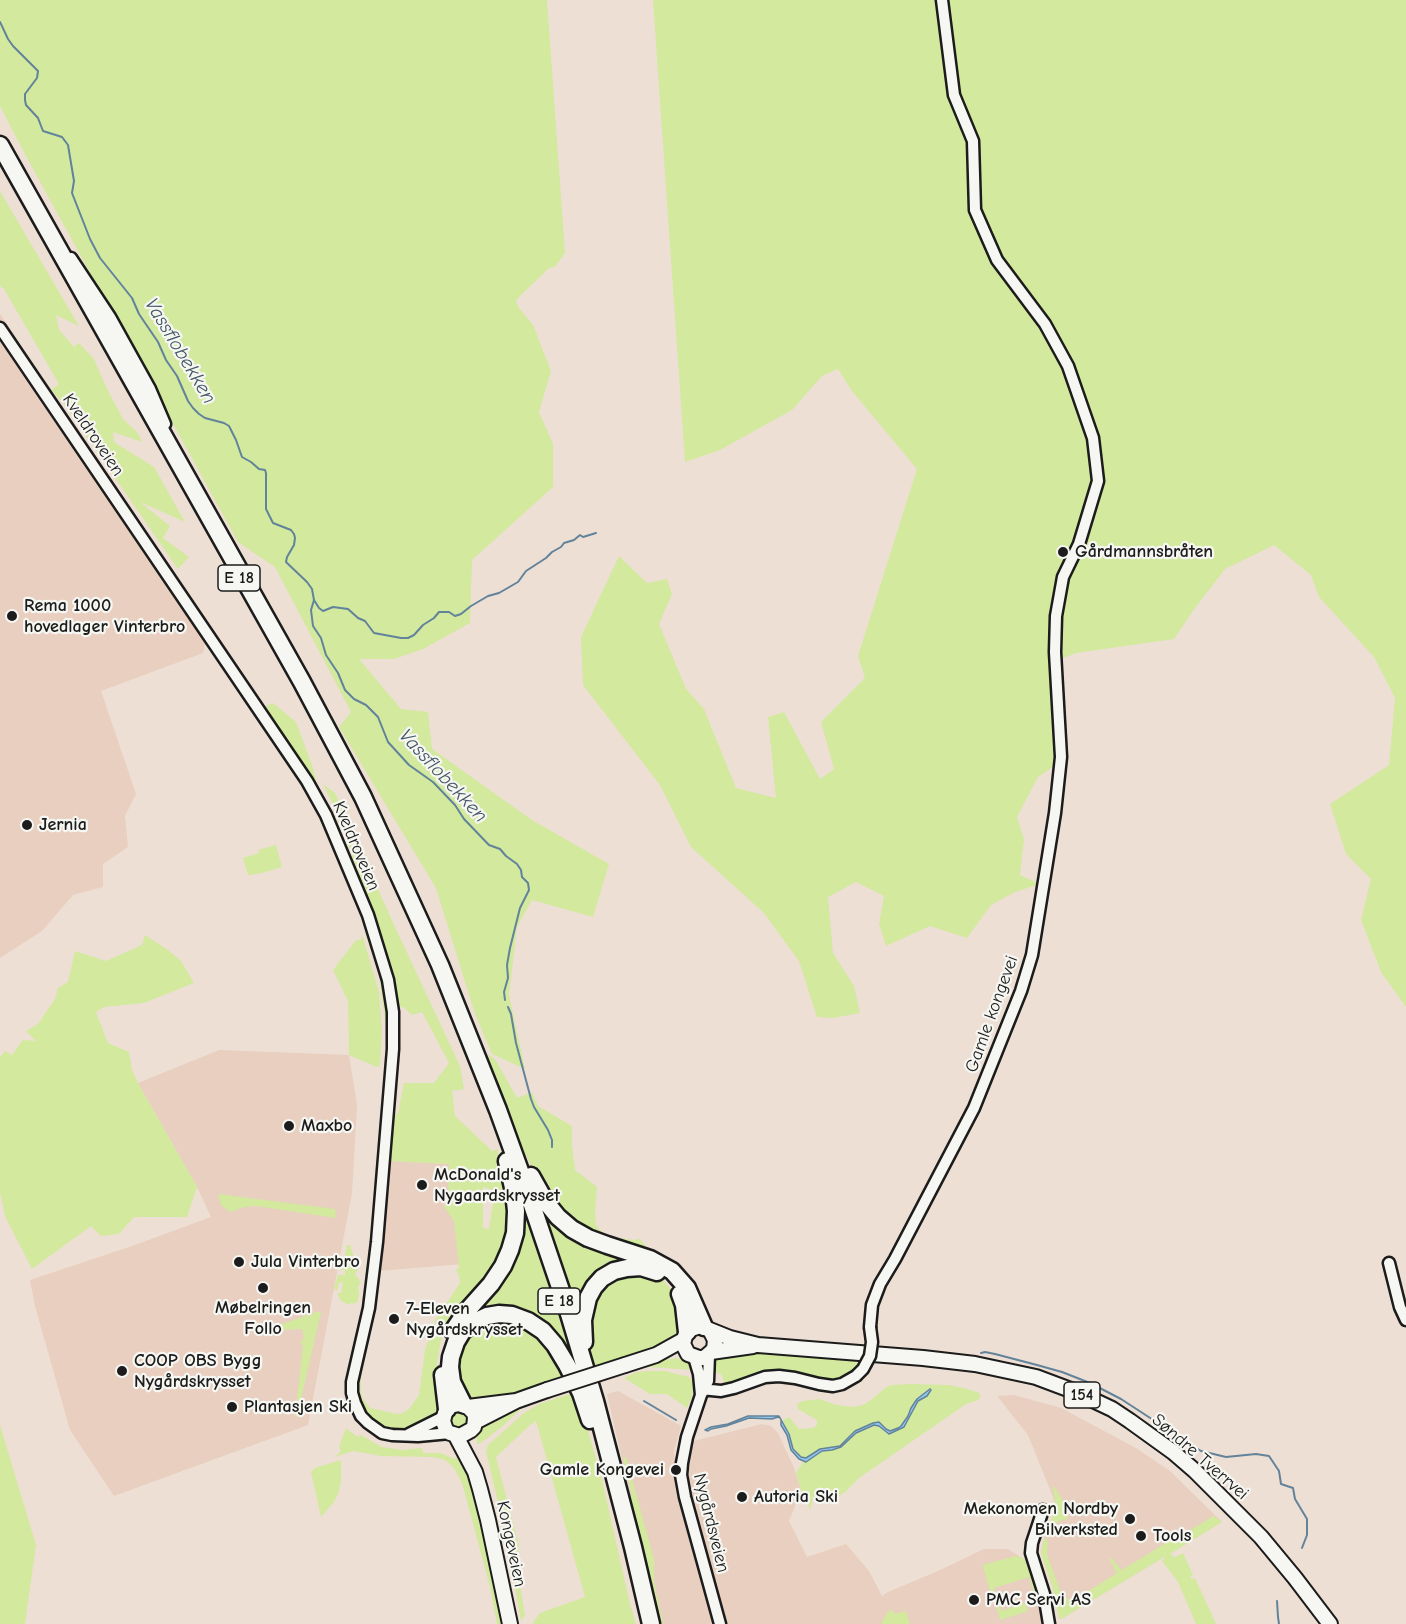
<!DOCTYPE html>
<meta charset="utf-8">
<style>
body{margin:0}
canvas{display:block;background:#eedfd4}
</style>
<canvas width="1406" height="1624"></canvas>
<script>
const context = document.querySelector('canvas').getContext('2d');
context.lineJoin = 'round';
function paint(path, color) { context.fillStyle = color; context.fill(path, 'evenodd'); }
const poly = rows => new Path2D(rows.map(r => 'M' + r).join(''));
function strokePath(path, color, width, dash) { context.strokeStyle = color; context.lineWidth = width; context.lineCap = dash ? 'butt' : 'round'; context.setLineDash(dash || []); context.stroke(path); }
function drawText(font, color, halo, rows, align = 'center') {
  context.font = font + ' "Comic Neue",sans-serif'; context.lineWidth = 4.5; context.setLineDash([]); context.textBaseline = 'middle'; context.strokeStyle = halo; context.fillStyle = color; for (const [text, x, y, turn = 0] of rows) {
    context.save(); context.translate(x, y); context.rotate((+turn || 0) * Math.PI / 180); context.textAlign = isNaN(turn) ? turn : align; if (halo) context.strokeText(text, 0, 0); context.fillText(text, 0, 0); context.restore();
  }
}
paint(poly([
 [0,314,209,623,203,653,101,691,136,794,125,816,128,847,103,864,103,887,73,895,42,931,0,958],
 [219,1050,349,1055,357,1105,352,1193,308,1425,114,1496,70,1430,35,1306,30,1280,132,1246,211,1217,197,1187,138,1083],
 [388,1161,449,1164,463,1264,378,1271],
 [618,1391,681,1426,674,1451,678,1493,697,1559,713,1624,660,1624,607,1394],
 [1014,1395,1061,1408,1136,1448,1170,1471,1222,1522,1063,1618,1059,1619,1054,1592,1041,1551,1044,1538,1053,1518,1055,1505,1053,1497,1028,1435,997,1396],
 [762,1424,771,1426,778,1433,794,1468,802,1493,801,1496,797,1501,789,1521,807,1557,846,1544,869,1571,882,1596,888,1592,938,1571,984,1549,1008,1549,1025,1560,1042,1604,1044,1624,724,1624,690,1494,688,1482,689,1464,694,1441]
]), '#e8cfbf');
paint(poly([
 [0,0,547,0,565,253,555,267,549,268,518,298,516,302,519,308,533,325,551,371,539,412,553,444,553,487,472,560,470,623,423,649,394,659,359,659,401,709,428,712,432,749,532,820,609,864,593,917,532,900,517,927,509,995,525,1069,492,1054,475,1014,436,888,339,727,351,712,275,567,238,542,27,158,0,106],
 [653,0,1406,0,1406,1007,1381,972,1361,920,1371,879,1346,854,1330,804,1389,765,1395,698,1374,657,1319,597,1311,575,1274,545,1225,569,1195,608,1174,639,1076,653,1051,663,1061,761,1038,777,1017,817,1024,839,1020,875,1040,884,1015,892,991,905,967,938,930,926,886,946,879,924,884,896,856,882,828,897,833,953,854,986,860,1013,833,1018,817,1017,799,961,764,913,691,847,660,785,583,685,581,637,619,556,647,583,667,579,672,594,659,624,686,689,704,709,736,788,776,798,768,717,784,712,820,779,834,769,821,722,865,678,858,656,917,469,852,391,838,369,822,376,792,410,720,450,685,462],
 [0,191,79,326,56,315,59,330,74,347,79,343,94,359,107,389,123,419,138,433,142,442,113,432,114,442,154,467,185,522,140,502,170,526,163,538,189,557,178,569,64,404,51,390,59,384,4,289,0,286],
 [273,703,296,722,313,768,317,784,334,814,359,877,340,819,323,784,335,793,395,927,460,1066,464,1089,452,1091,455,1116,492,1151,497,1149,506,1178,509,1231,499,1261,451,1324,441,1340,437,1364,439,1408,434,1416,418,1426,406,1429,388,1428,377,1424,368,1416,359,1402,357,1386,358,1375,361,1376,361,1392,363,1399,370,1408,397,1414,403,1413,409,1409,419,1395,425,1350,436,1319,460,1283,459,1275,456,1270,459,1268,454,1221,444,1207,448,1195,449,1164,388,1161,393,1116,398,1113,404,1083,434,1083,449,1063,421,1010,422,1012,412,1015,403,1007,397,1008,390,963,363,892,324,801,309,773,264,707],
 [483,1187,495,1191,489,1229,483,1228],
 [276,845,282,867,262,873,248,875,243,858,259,853,258,850],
 [365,931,368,933,384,984,388,1013,389,1045,375,1219,365,1301,362,1301,369,1249,386,1049,386,1027,379,976],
 [362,934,379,992,382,1030,380,1066,377,1067,349,1055,348,1001,333,970,356,940,361,940],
 [145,935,168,950,181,961,194,983,144,1003,104,1007,96,1012,108,1043,129,1052,132,1070,138,1083,197,1187,187,1217,134,1217,119,1234,101,1236,91,1226,32,1269,5,1216,0,1192,0,1057,5,1051,12,1055,23,1040,36,1041,26,1031,38,1024,55,999,58,988,68,982,75,951,106,961,142,945],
 [485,1053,495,1059,517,1098,532,1092,538,1106,572,1126,572,1145,575,1170,597,1187,595,1214,596,1225,601,1231,611,1237,634,1240,640,1239,646,1246,634,1249,571,1222,540,1184,519,1141],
 [218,1194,335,1209,336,1218,256,1206,245,1207,230,1212,221,1205],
 [539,1200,552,1217,641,1258,612,1266,579,1328],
 [522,1203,577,1374,538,1323,467,1322,481,1300],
 [350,1245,358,1270,355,1274,361,1283,358,1286,359,1295,357,1303,347,1304,341,1301,337,1293,341,1293,343,1282,339,1283,337,1291,334,1288,338,1275,345,1275,345,1270,340,1270,342,1265,347,1262,347,1259,344,1258,347,1248,345,1246],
 [623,1273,657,1277,663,1280,675,1294,682,1327,676,1334,663,1344,623,1360,596,1369,589,1348,587,1329,597,1289],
 [316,1312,321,1312,297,1417,295,1417,303,1345,300,1342,304,1338,302,1329,280,1330,274,1327],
 [496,1318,539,1332,571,1377,491,1401,475,1400,466,1396,456,1375,457,1347,466,1332],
 [758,1352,857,1358,857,1371,852,1376,829,1382,778,1371,726,1387,721,1374,713,1372,713,1364,714,1359,717,1356,731,1353],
 [678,1358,688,1361,693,1370,649,1367,627,1371,662,1360],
 [649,1371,665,1371,689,1377,692,1381,693,1387,692,1396,687,1408,667,1394,650,1394,624,1378,637,1372],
 [910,1384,949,1385,968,1389,979,1393,980,1395,979,1400,966,1404,859,1478,844,1493,837,1497,816,1496,813,1498,810,1510,805,1495,802,1493,796,1473,803,1462,806,1462,822,1451,836,1449,856,1433,874,1425,879,1426,885,1432,897,1430,904,1427,918,1401,927,1396,932,1390,930,1389,917,1398,911,1408,908,1416,901,1426,898,1428,888,1430,879,1422,851,1434,840,1446,820,1449,806,1458,801,1457,793,1449,789,1433,784,1425,783,1420,789,1417,799,1429,813,1428,817,1425,817,1420,798,1409,797,1404,803,1401,819,1399,837,1405,853,1407,863,1405,871,1400,885,1388,891,1385],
 [575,1392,582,1409,602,1480,630,1604,636,1624,532,1624,540,1613,585,1597,536,1421,530,1425,496,1457,519,1546,516,1562,525,1615,521,1621,506,1537,486,1451,488,1445,524,1413,539,1404],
 [524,1406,503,1426,482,1442,477,1444,477,1434,485,1421,506,1411],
 '448 1419a10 10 0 1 1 20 0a10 10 0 1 1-20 0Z',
 [0,1425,36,1545,25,1624,0,1624],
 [346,1428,356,1436,360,1437,359,1434,382,1447,403,1450,422,1448,423,1453,441,1453,454,1459,458,1456,460,1458,471,1485,475,1487,505,1624,497,1624,490,1587,468,1505,462,1483,454,1468,445,1460,432,1457,381,1456,353,1451,335,1457,341,1451,339,1447],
 [626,1457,654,1559,654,1581,663,1624,655,1624,630,1507,629,1497,632,1496,623,1458],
 [341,1460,341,1482,338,1494,334,1502,321,1517,311,1472,315,1468],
 [1053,1487,1055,1487,1065,1505,1064,1510,1068,1518,1050,1525,1055,1505],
 [1213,1516,1222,1522,1170,1554,1175,1557,1183,1553,1193,1575,1190,1577,1191,1579,1195,1578,1216,1624,1196,1624,1178,1582,1162,1561,1166,1556,1063,1618,1059,1619,1052,1585,1041,1554,1044,1538,1046,1538,1048,1543,1047,1554,1062,1596,1073,1601,1117,1573,1109,1559,1111,1558,1122,1570,1180,1534,1186,1533],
 [1019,1556,1025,1560,1041,1605,1038,1606,1029,1577,994,1588,996,1596,992,1598,983,1567,985,1564,1013,1557],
 [1025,1603,1028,1611,1000,1620,996,1607,1000,1606,1001,1611],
 [892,1609,894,1614,906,1611,910,1624,881,1624,887,1613]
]), '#d2e99e');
const water = poly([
 [930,1389,931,1390,927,1396,918,1401,904,1427,889,1434,879,1426,874,1425,856,1433,841,1447,832,1450,822,1451,806,1462,799,1459,791,1450,787,1435,781,1425,781,1419,778,1417,772,1419,749,1418,726,1426,711,1429,708,1431,705,1430,711,1427,728,1424,748,1416,779,1416,789,1434,793,1449,801,1457,806,1458,820,1449,840,1446,855,1431,873,1423,879,1422,886,1429,890,1431,898,1428,901,1426,908,1416,911,1408,917,1399,930,1389]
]);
paint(water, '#92c8f0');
strokePath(water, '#63839b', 1.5);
strokePath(poly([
 [0,22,8,39,13,46,38,71,37,78,25,94,25,100,26,105,38,118,43,131,62,137,68,145,74,181,72,193,90,239,100,258,132,298,139,314,158,342,166,360,177,376,188,401,193,408,199,414,205,418,224,423,229,426,236,440,242,457,251,462,259,469,265,470,266,473,266,509,273,523,291,530,294,534,295,538,294,545,287,557,286,562,307,582,312,589,314,600,311,610,313,626,321,638,326,655,338,673,345,690,354,699,366,705,378,717,388,742,409,765,433,782,455,805,464,819,489,845,500,849,506,856,517,864,521,870,522,877,528,883,529,890,520,908,510,948,507,965,508,978,504,992,505,1000],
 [314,600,319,608,323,611,333,607,348,609,358,618,365,621,374,633,401,638,408,638,414,635,423,625,434,618,439,612,449,612,455,616,461,614,471,606,488,596,499,593,518,582,526,571,546,558,552,552,561,547,564,543,574,540,580,535,583,537,596,533],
 [508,1007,511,1014,516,1043,531,1099,534,1107,548,1130,552,1140,552,1147],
 [981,1353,985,1352,995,1354,1037,1365,1062,1372,1090,1383,1121,1399,1201,1451,1226,1457,1256,1454,1269,1456,1279,1471,1281,1484,1293,1488,1295,1499,1307,1519,1307,1535,1302,1548],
 [644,1401,676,1420],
 [1277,1601,1278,1617,1279,1624]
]), '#63839b', 2);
const minor = poly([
 [71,258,110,317,150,389,165,424],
 [0,328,307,781,326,815,368,915,388,980,393,1012,393,1049,377,1242,369,1308,352,1382,352,1393,355,1403,361,1416,368,1423,382,1433,392,1435,418,1436,450,1433],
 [1389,1263,1400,1307,1406,1320],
 [870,1327,872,1305,880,1284,895,1259,974,1108,1021,991,1032,955,1055,813,1061,757,1055,652,1056,616,1063,577,1079,544,1098,481,1093,438,1068,366,1045,324,997,260,975,210,973,141,954,95,942,0],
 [709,1355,708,1381,701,1395,687,1437,682,1463,681,1475,685,1497,720,1624],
 [694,1357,699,1374,701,1395],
 [701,1389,721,1391,734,1388,765,1377,779,1376,795,1378,819,1384,833,1386,842,1384,856,1376],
 [409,1434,443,1417],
 [1043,1510,1032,1543,1031,1553,1044,1594,1049,1624]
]);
const major = poly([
 [711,1332,715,1340,714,1349,711,1352,704,1358,699,1358,688,1354,683,1344,685,1336,691,1329,700,1326,730,1338,758,1345,923,1358,975,1364,1036,1377,1076,1392,1112,1409,1130,1421,1173,1452,1195,1471,1261,1537,1295,1578,1330,1624],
 [711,1352,753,1346],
 [625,1365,656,1355,683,1340],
 [468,1407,474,1413,475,1418,474,1427,471,1430,460,1436,450,1433,446,1430,443,1421,445,1413,450,1406,459,1404,468,1407,516,1401],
 [475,1422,516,1401,547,1390],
 [456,1436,475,1472,480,1489,488,1520,510,1624]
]);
const highway = poly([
 [0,145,302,682,363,797,440,965,498,1110,528,1193,569,1314,595,1401,633,1547,651,1624],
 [531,1176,545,1201,558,1217,572,1229,588,1238,607,1245,650,1259,672,1271,687,1288,704,1327],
 [680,1294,684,1305,687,1332],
 [453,1331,466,1312,491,1284,503,1266,510,1250,515,1233,516,1211,514,1192,507,1161],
 [584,1342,583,1320,588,1298,594,1287,602,1278,614,1271,627,1268,641,1267,657,1272],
 [443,1375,447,1409],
 [463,1404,452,1382,450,1367,451,1357,456,1342,462,1332,472,1323,487,1316,499,1314,512,1315,528,1321,543,1331,555,1345,567,1365,581,1393,590,1420]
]);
strokePath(minor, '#1c1c1c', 15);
strokePath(major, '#1c1c1c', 18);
strokePath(highway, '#1c1c1c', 21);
strokePath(minor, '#f6f6f2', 10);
strokePath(major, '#f6f6f2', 14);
strokePath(highway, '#f6f6f2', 16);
const minorBridge = poly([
 [856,1376,863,1369,870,1356,872,1342,870,1327]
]);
const majorBridge = poly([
 [547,1390,625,1365]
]);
strokePath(minorBridge, '#1c1c1c', 15, []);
strokePath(majorBridge, '#1c1c1c', 18, []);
strokePath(minorBridge, '#f6f6f2', 10);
strokePath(majorBridge, '#f6f6f2', 14);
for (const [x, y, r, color] of [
 [1063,552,6,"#1c1c1c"],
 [12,616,6,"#1c1c1c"],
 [27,825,6,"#1c1c1c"],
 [289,1126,6,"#1c1c1c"],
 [422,1185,6,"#1c1c1c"],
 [239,1262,6,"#1c1c1c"],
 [263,1288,6,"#1c1c1c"],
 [394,1319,6,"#1c1c1c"],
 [122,1371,6,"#1c1c1c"],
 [232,1407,6,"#1c1c1c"],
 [676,1470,6,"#1c1c1c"],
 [742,1497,6,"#1c1c1c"],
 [1130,1519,6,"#1c1c1c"],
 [1141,1536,6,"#1c1c1c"],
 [974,1600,6,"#1c1c1c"]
]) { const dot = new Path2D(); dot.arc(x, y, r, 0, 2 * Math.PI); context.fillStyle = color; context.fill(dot); strokePath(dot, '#f6f6f2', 2); }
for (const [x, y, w] of [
 [239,578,42],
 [559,1301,42],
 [1082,1395,36]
]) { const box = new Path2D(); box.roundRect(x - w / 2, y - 13, w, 26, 4.5); context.fillStyle = '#f6f6f2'; context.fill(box); strokePath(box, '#1c1c1c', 1.5); }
drawText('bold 16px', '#1c1c1c', null, [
 ["E 18",239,578],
 ["E 18",559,1301],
 ["154",1082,1395]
]);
drawText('18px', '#1c1c1c', '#f6f6f2', [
 ["Kveldroveien",93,435,56],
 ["Kveldroveien",356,846,67],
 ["Gamle kongevei",992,1014,-70],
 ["Søndre Tverrvei",1200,1457,41],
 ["Nygårdsveien",711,1523,76],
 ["Kongeveien",511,1544,78]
]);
drawText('bold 18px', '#1c1c1c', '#f6f6f2', [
 ["Gårdmannsbråten",1075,552],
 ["Rema 1000",24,606],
 ["hovedlager Vinterbro",24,627],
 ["Jernia",39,825],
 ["Maxbo",301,1126],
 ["McDonald's",434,1175],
 ["Nygaardskrysset",434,1196],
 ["Jula Vinterbro",251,1262],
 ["Møbelringen",263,1308,"center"],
 ["Follo",263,1329,"center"],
 ["7-Eleven",406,1309],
 ["Nygårdskrysset",406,1330],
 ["COOP OBS Bygg",134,1361],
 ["Nygårdskrysset",134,1382],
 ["Plantasjen Ski",244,1407],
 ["Gamle Kongevei",664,1470,"right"],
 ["Autoria Ski",754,1497],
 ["Mekonomen Nordby",1118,1509,"right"],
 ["Bilverksted",1118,1530,"right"],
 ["Tools",1153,1536],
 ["PMC Servi AS",986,1600]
], 'left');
drawText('italic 20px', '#455866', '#f6f6f2', [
 ["Vassflobekken",180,351,59],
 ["Vassflobekken",443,776,47]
]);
</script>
